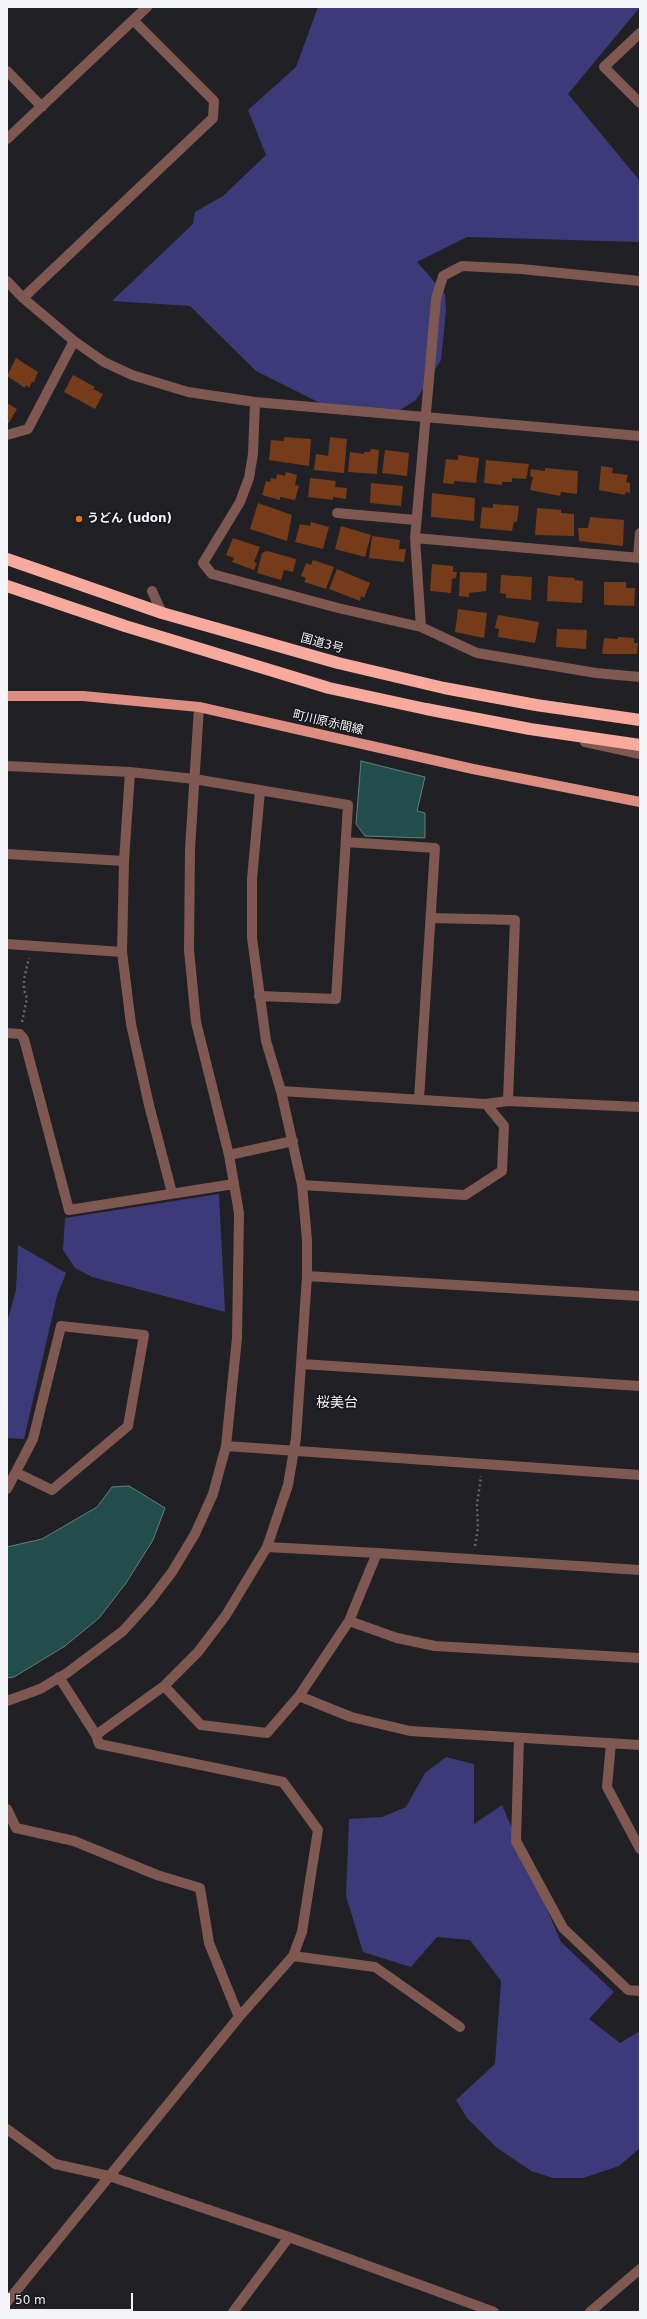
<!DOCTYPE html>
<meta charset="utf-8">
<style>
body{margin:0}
#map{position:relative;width:647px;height:2319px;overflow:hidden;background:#202025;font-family:"DejaVu Sans",sans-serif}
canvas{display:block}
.frame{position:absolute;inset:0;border:8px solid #f4f5f9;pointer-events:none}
.scale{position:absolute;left:8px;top:2293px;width:125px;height:18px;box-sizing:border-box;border:2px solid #f4f5f9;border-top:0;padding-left:5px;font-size:12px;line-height:14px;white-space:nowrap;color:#f4f5f9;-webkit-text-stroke:3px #16171c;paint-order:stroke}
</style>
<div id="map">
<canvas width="647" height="2319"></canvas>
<div class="frame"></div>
<div class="scale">50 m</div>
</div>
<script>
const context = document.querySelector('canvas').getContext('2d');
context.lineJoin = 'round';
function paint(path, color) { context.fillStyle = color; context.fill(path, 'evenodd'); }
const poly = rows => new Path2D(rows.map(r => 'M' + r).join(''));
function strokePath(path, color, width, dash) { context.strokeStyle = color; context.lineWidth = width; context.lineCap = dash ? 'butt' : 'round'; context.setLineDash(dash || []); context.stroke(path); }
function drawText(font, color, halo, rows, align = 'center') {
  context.font = font + ' "DejaVu Sans","Noto Sans JP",sans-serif'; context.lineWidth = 3; context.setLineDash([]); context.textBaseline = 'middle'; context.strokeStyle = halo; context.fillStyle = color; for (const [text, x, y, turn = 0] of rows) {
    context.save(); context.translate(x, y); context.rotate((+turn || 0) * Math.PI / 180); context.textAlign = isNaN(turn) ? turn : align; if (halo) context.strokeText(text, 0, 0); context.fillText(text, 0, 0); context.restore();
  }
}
paint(poly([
 [318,7,640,7,568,94,640,181,640,242,467,237,417,262,445,294,446,311,441,360,416,400,397,412,328,407,256,371,190,306,112,301,193,224,195,212,223,196,266,155,248,110,296,67],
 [219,1194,225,1312,92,1277,75,1268,63,1250,65,1218],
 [18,1245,66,1273,57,1296,24,1439,7,1438,7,1322,16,1290],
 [446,1757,474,1764,474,1824,502,1805,561,1942,614,1992,589,2019,620,2043,640,2031,640,2148,619,2166,583,2178,553,2178,531,2171,496,2147,467,2118,456,2100,495,2064,501,1981,470,1940,437,1937,411,1967,363,1952,346,1896,349,1819,382,1817,406,1807,425,1773]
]), '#3d3a7a');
const water = poly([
 [361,761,425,777,417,811,425,813,425,838,365,836,356,824,361,761],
 [129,1486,165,1508,153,1540,126,1583,99,1618,65,1646,14,1677,7,1678,7,1547,42,1539,97,1507,112,1487,129,1486]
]);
paint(water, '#234d4d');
strokePath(water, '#627f81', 1);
paint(poly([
 [16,358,38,372,34,382,32,382,29,388,26,385,25,388,7,376],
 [73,375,95,387,93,389,103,394,95,409,64,392],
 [7,403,17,409,9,423,7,422],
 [284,437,311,439,309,466,269,460,271,440,284,441],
 [330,437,347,439,344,473,314,470,316,454,328,456],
 [371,449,379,450,377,474,348,472,350,452,364,454,364,452,370,452],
 [385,450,409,453,407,476,382,473],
 [458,455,479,458,476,483,454,481,454,484,443,483,446,459,458,460],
 [486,460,529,464,526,479,512,478,512,482,502,482,502,485,484,483],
 [601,466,613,468,612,473,628,475,626,482,630,483,630,493,626,492,625,495,599,490],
 [545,468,578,471,577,494,561,492,560,496,530,490,533,477,530,476,531,469,545,471],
 [286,472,297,475,295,485,299,486,295,500,280,497,280,500,262,495,266,481,270,482,271,478,276,479,277,474,285,476],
 [310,478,336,481,335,487,347,488,346,499,333,497,333,500,308,497],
 [371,483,403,486,401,506,370,503],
 [432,493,475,498,474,521,431,517],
 [258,503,292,515,287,541,250,529],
 [493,504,519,506,517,522,514,522,512,531,480,528,482,507,493,508],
 [537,508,561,510,561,513,574,514,574,536,535,535],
 [590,517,624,520,623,546,579,541,578,528,588,528],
 [311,522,329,527,323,549,295,542,300,524,310,526],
 [341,526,371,535,365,557,335,549],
 [372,536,400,540,399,549,406,549,404,562,369,558],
 [233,538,260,547,254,562,257,563,254,570,232,562,234,558,226,555],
 [267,551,296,559,293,572,284,570,281,580,257,573,262,553],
 [313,560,334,567,326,589,304,582,306,578,301,576,306,563,311,565],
 [432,564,453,566,453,572,457,572,456,578,452,579,451,593,430,591],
 [337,569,370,583,364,598,361,596,360,601,329,589],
 [460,572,487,573,486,591,469,593,469,597,459,596],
 [501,575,532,577,531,600,506,598,506,594,500,593],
 [548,576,575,578,574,580,583,581,582,603,547,601],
 [604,582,626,582,626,588,635,588,634,606,604,605],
 [458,609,487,613,484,638,455,632],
 [498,615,539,622,535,643,498,637,499,629,495,628],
 [557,629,587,630,586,649,556,647],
 [618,637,634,638,634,643,638,643,637,654,602,654,604,638,618,639]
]), '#763c19');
strokePath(poly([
 [22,1022,27,998,24,990,24,979,29,958],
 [475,1546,478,1528,477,1505,481,1476]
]), '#66666b', 2.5, [2, 3]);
strokePath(poly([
 [640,33,604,67,640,103],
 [7,71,42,107],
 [7,139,147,7],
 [7,281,23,298,74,341,104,362,132,375,188,392,255,402,640,436],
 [23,298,213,118,214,101,133,20],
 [255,402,253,454,249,478,240,502,203,563,212,574,338,608,421,627,477,653,596,673,640,677],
 [7,435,28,429,74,341],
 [337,513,416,520],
 [415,538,640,558],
 [638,557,640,533],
 [152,591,162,613],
 [421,627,415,538,436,299,443,276,462,266,521,269,640,281],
 [585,742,640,754],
 [7,766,130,772,124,861,122,952,131,1024,149,1105,172,1193],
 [130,772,194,779,348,805,336,999,259,996],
 [346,842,435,848,419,1099],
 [7,854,124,861],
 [431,918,515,920,508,1101],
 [7,944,122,952],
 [7,1033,20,1034,24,1039,69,1210,234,1184],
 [281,1091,486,1104,504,1126,502,1171,465,1195,302,1185],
 [486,1104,508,1101,640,1107],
 [229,1155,293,1141],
 [307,1276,640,1296],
 [302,1364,640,1386],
 [226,1446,640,1475],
 [7,1489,33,1439,61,1326,144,1335,128,1426,52,1490,17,1473],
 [377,1553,640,1570],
 [349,1621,397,1638,435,1646,640,1658],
 [59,1677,96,1735,164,1686,198,1652,226,1615,267,1547,288,1485,296,1438,307,1276,307,1240,302,1185,281,1091,266,1041,252,938,252,879,260,791],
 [164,1686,201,1725,267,1733,299,1696,349,1621,377,1553,267,1547],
 [299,1696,351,1717,410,1731,640,1745],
 [7,1701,40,1689,67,1673,123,1631,150,1601,172,1572,195,1534,213,1494,226,1446,237,1338,239,1213,229,1155,196,1022,189,950,190,849,199,707],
 [519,1738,516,1841,563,1928,628,1990,640,1991],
 [611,1743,607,1787,640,1849],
 [7,1809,16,1828,74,1841,157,1875,200,1888,209,1943,239,2017],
 [293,1956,375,1967,460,2027],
 [7,2129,55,2164,109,2176,289,2237,494,2312],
 [7,2302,239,2017,293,1956,302,1932,318,1830,283,1782,99,1744,96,1735],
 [233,2312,289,2237],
 [590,2312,640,2269]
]), '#7f5851', 10);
strokePath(poly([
 [7,696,83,696,199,707,473,769,640,802]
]), '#de8e81', 10);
strokePath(poly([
 [7,559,162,613,338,663,444,688,536,705,640,720],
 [7,586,125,626,329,688,426,709,530,729,640,745]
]), '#f8aa9d', 12);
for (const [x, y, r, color] of [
 [79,519,4,"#e8710a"]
]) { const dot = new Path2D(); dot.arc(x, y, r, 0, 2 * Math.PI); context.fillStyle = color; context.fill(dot); strokePath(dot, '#16171c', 1.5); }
drawText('bold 12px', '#f4f5f9', '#16171c', [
 ["うどん (udon)",87,519]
], 'left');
drawText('12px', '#f4f5f9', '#16171c', [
 ["国道3号",322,644,15],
 ["町川原赤間線",328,723,13]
]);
drawText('14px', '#f4f5f9', '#16171c', [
 ["桜美台",337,1403]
]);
</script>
